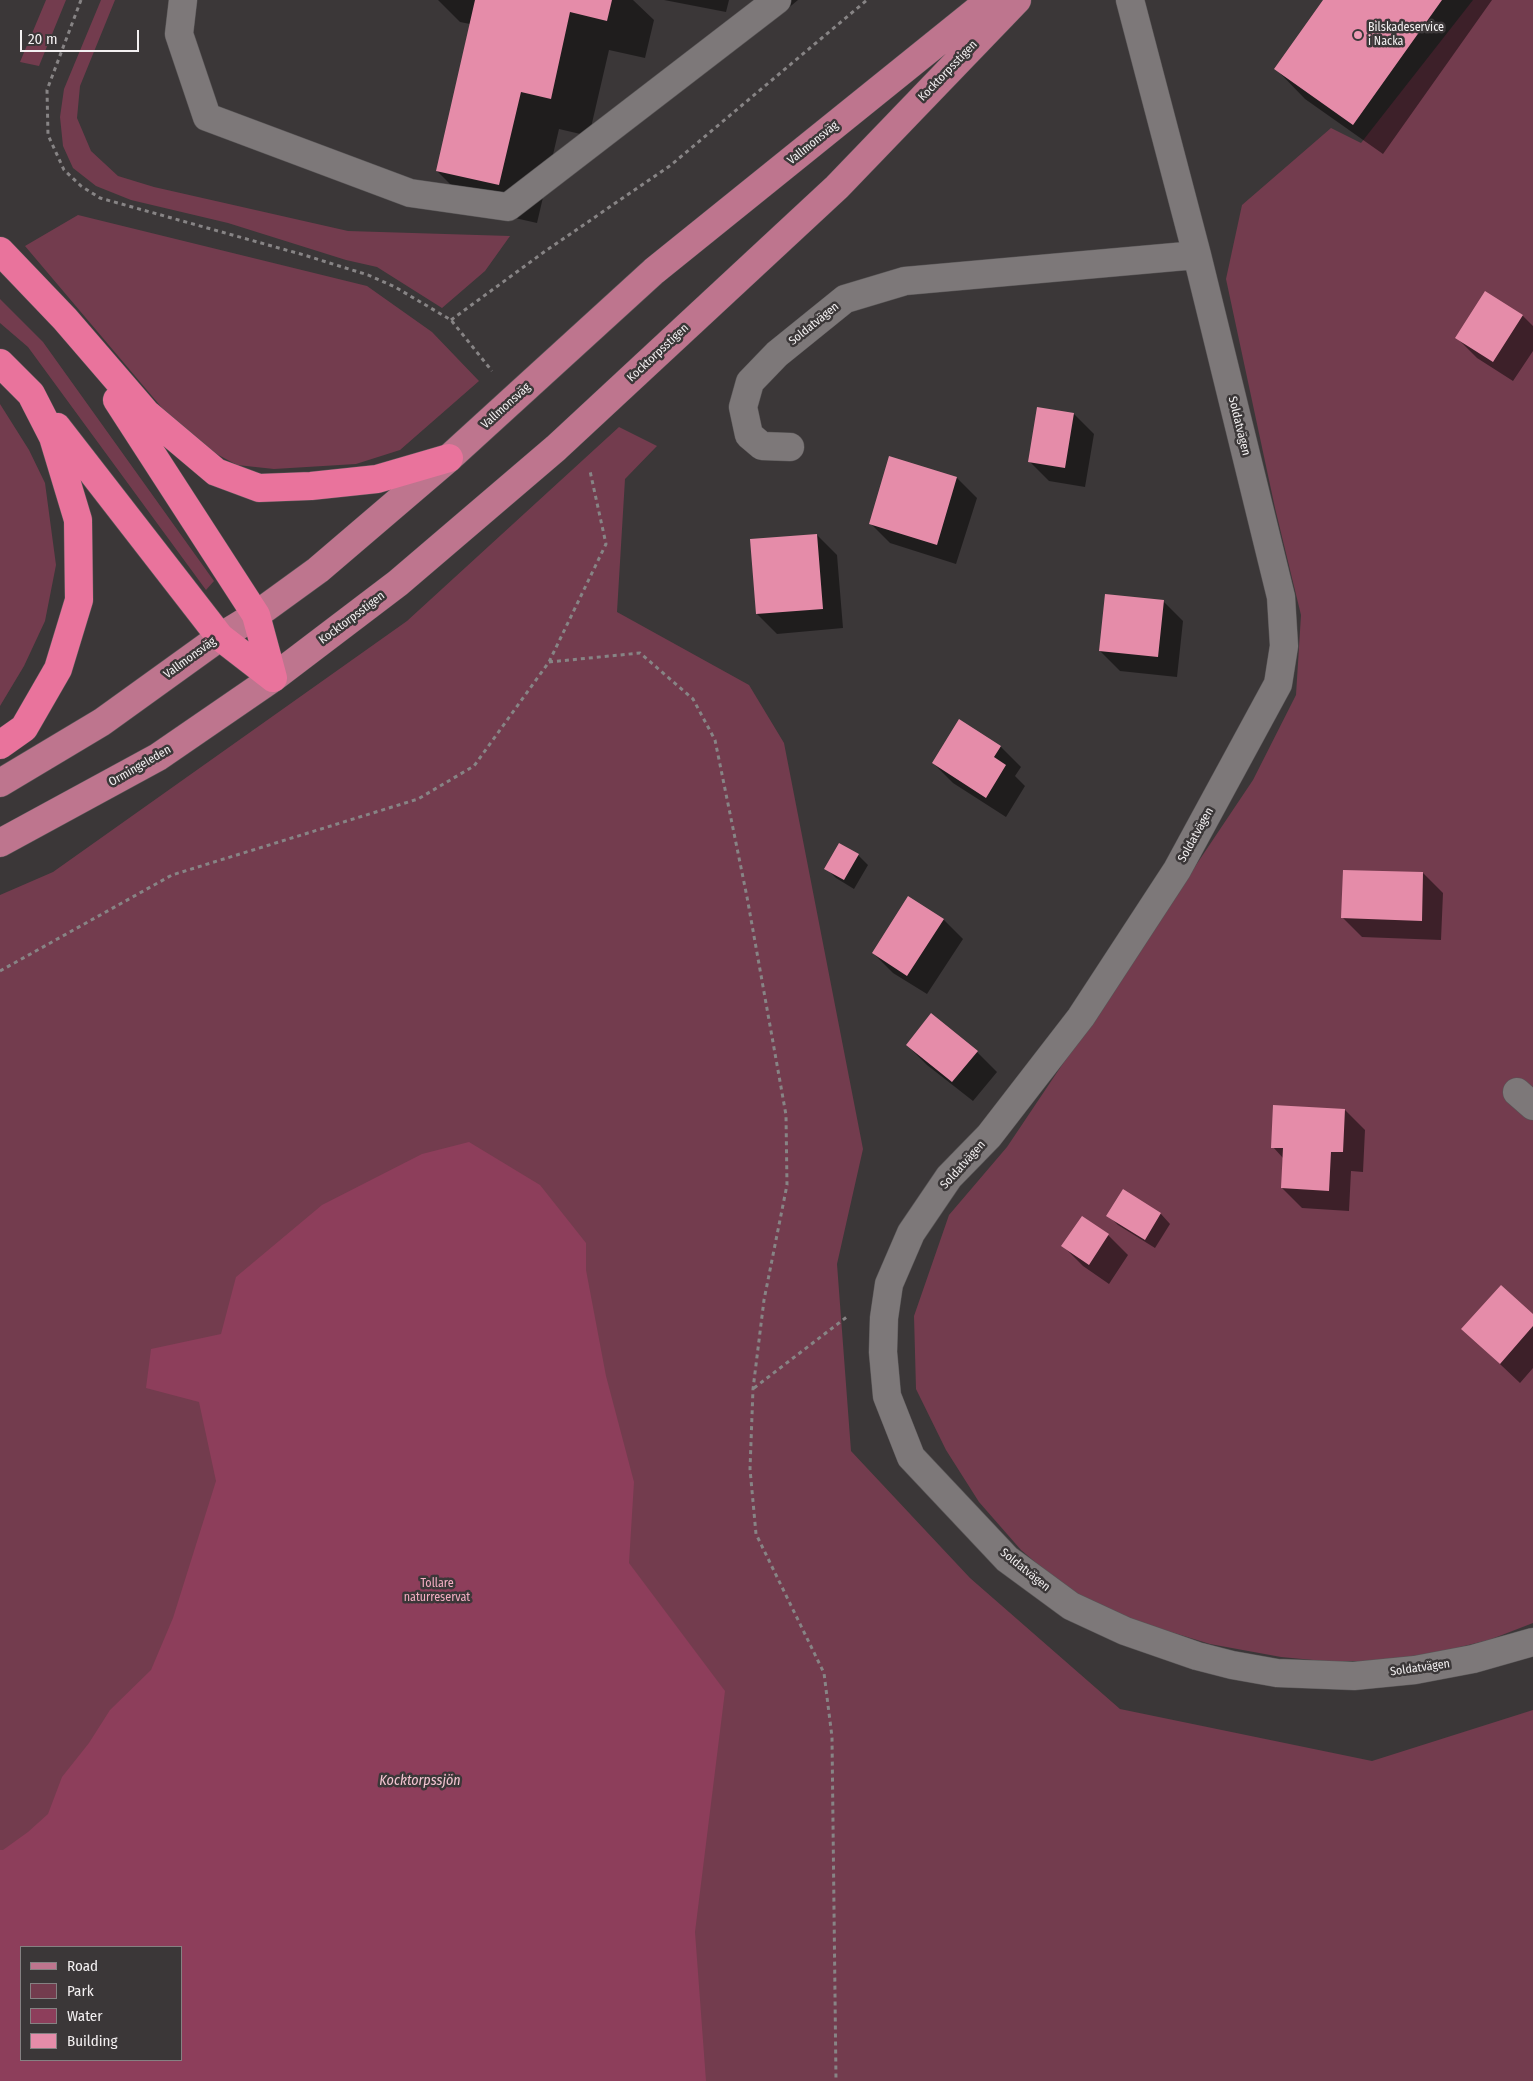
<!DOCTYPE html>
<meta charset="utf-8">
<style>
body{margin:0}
#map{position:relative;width:1533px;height:2081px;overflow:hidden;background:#3b3738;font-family:"Fira Sans Condensed",sans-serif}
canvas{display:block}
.legend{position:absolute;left:20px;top:1946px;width:162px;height:115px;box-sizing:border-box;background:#3b3738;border:1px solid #858182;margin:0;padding:6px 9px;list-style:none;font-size:15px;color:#f3f0f1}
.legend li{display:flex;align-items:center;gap:10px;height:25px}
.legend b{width:25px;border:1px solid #858182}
.scale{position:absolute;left:20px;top:30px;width:119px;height:22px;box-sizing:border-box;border:2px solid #f3f0f1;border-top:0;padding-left:6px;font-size:15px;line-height:18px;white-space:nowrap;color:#f3f0f1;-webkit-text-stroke:4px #3b3738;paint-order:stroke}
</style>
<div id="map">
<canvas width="1533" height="2081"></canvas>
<ul class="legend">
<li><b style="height:6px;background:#be758e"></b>Road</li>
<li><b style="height:14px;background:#733c4e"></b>Park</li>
<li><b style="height:14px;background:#8d3e5b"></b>Water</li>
<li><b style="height:14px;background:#e58ca9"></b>Building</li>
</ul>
<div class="scale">20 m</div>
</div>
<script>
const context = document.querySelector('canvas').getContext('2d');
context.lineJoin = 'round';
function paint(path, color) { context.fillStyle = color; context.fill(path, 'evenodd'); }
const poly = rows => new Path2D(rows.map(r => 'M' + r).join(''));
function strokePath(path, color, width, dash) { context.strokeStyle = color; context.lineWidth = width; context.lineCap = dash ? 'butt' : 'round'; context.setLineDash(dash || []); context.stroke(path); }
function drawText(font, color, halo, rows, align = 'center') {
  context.font = font + ' "Fira Sans Condensed",sans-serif'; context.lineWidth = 5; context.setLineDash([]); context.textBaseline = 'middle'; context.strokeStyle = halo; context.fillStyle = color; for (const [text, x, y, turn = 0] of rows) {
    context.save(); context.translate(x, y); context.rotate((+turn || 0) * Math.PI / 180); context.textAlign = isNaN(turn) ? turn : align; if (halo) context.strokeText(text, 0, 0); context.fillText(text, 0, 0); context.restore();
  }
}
paint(poly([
 [46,0,66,0,39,66,20,62],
 [101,0,115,0,80,86,77,118,91,151,118,176,154,187,348,231,510,236,485,271,442,308,377,267,346,260,228,223,131,200,96,186,73,168,63,146,60,117,64,89],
 [1473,0,1533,0,1533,1623,1489,1640,1431,1654,1367,1661,1324,1661,1281,1657,1210,1644,1148,1625,1076,1597,1021,1550,979,1502,946,1450,916,1389,914,1316,949,1215,1007,1147,1253,780,1296,695,1301,615,1275,508,1226,279,1242,205,1331,128,1361,143],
 [78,215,367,286,432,332,479,381,400,450,356,464,274,469,237,465,211,451,179,428,25,246],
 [0,299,43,342,214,581,206,590,28,347,0,323],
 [0,404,29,450,45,483,56,565,45,621,24,666,0,706],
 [619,427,657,446,625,479,617,612,749,685,784,743,863,1149,837,1264,851,1451,970,1578,1120,1709,1372,1761,1533,1710,1533,2081,0,2081,0,895,53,872,407,621],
 [21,1947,181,1947,181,2060,21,2060]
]), '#733c4e');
paint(poly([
 [469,1142,540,1185,586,1243,586,1270,606,1376,634,1482,629,1563,725,1691,695,1932,706,2081,0,2081,0,1850,3,1850,28,1832,48,1814,62,1777,89,1743,110,1710,151,1670,173,1618,216,1481,199,1402,146,1388,151,1349,221,1334,236,1277,322,1205,422,1154],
 [21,1947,181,1947,181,2060,21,2060]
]), '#8d3e5b');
paint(poly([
 [438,0,633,0,654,20,645,58,609,50,589,136,559,129,537,223,475,209,437,171,470,24,460,22],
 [664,0,729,0,726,12],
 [776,0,798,0,786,10],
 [1325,0,1492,0,1383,154,1305,99,1276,69],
 [1485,292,1523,316,1533,326,1533,351,1513,381,1477,358,1457,338],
 [1074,414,1094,434,1085,487,1049,481,1029,461],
 [890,458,957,478,977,498,956,564,890,543,870,523],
 [817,535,837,555,843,628,777,634,757,614],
 [1163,601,1183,621,1177,677,1120,671,1100,651],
 [960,721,1001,747,1021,767,1015,776,1025,786,1006,817,953,783,933,763],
 [858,855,868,865,854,889,836,878,826,868],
 [1423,873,1443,893,1441,940,1362,937,1342,917],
 [943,919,963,939,927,994,893,973,873,953],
 [907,1045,977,1052,997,1072,973,1101,927,1065],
 [1345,1110,1365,1130,1363,1172,1351,1171,1349,1211,1302,1208,1282,1188,1283,1158,1273,1147],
 [1123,1191,1161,1214,1170,1224,1155,1248,1118,1225,1108,1215],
 [1108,1235,1128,1255,1109,1284,1083,1266,1063,1246],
 [1533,1315,1533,1368,1520,1383,1463,1329]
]), '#0007');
paint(poly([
 [475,0,612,0,607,21,570,12,551,99,521,92,499,185,436,171],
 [1323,0,1442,0,1353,125,1274,69],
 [1485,291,1523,315,1493,362,1455,338],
 [1037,407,1074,413,1065,468,1028,462],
 [889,456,957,477,937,545,869,524],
 [817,534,823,609,756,614,750,539],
 [1105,594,1164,600,1158,657,1099,651],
 [959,719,1001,746,994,757,1006,765,986,798,932,763],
 [839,843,859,854,844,880,824,869],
 [1343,870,1423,872,1422,921,1341,918],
 [908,896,944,919,907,976,872,953],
 [931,1013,978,1051,952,1082,906,1045],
 [1273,1105,1345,1109,1343,1152,1331,1152,1329,1191,1281,1188,1283,1148,1271,1148],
 [1123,1189,1161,1213,1145,1240,1106,1216],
 [1082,1216,1109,1234,1089,1265,1061,1246],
 [1501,1285,1533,1314,1533,1326,1500,1364,1461,1329]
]), '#e58ca9');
const minor = poly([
 [183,0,179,34,207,117,410,193,508,207,777,0],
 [1130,0,1197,255,1281,597,1284,646,1278,684,1177,870,1081,1017,989,1136,949,1177,911,1233,889,1284,884,1318,883,1352,887,1396,911,1457,1007,1559,1071,1606,1125,1631,1197,1656,1232,1665,1277,1673,1354,1676,1415,1670,1473,1659,1533,1642],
 [790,447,762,446,749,435,743,407,750,382,777,354,845,299,905,281,1197,255],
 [1517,1092,1533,1106]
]);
const major = poly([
 [0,783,102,722,220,637,256,615,318,570,449,458,654,271,990,0],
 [0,843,158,757,273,678,398,583,556,448,837,187,1017,0]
]);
const highway = poly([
 [0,251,65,319,146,413,216,472,259,488,311,486,377,479,449,458],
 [0,363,31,394,53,437,78,520,79,600,58,669,24,728,0,745],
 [117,400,256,615,273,678],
 [57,427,220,637,273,678]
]);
strokePath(minor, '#585556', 29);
strokePath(major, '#585556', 29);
strokePath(highway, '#585556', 29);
strokePath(poly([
 [81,0,47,90,48,135,64,170,81,186,100,198,304,255,368,275,395,287,451,320,492,371],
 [451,320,544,252,671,165,867,0],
 [549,662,640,653,693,699,715,740,747,897,786,1115,787,1185,764,1300,753,1389,750,1469,756,1534,824,1673,832,1737,836,2081],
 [0,971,172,875,418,799,474,766,549,662,606,544,590,471],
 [754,1388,848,1316]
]), '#878485', 3, [4, 4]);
strokePath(minor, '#7d7879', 28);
strokePath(major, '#be758e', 28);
strokePath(highway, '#e9739c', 28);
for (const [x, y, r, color] of [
 [1358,35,5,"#f09ab5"]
]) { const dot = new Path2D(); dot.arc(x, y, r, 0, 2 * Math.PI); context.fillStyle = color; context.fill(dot); strokePath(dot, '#3b3738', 2); }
drawText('12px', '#f3f0f1', '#3b3738', [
 ["Bilskadeservice",1368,28],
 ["i Nacka",1368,42]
], 'left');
drawText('12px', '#f3f0f1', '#3b3738', [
 ["Kocktorpsstigen",948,71,-46],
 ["Vallmonsväg",813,143,-39],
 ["Soldatvägen",814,324,-39],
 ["Kocktorpsstigen",658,353,-43],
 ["Vallmonsväg",506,406,-42],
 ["Soldatvägen",1239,426,76],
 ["Kocktorpsstigen",352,618,-37],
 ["Vallmonsväg",190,658,-36],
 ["Ormingeleden",140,766,-30],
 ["Soldatvägen",1196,835,-61],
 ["Soldatvägen",963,1165,-48],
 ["Soldatvägen",1025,1570,39],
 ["Soldatvägen",1420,1668,-8]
]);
drawText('12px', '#f4aec3', '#3b3738', [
 ["Tollare",437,1584],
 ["naturreservat",437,1598]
]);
drawText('italic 14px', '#f5c6d3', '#3b3738', [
 ["Kocktorpssjön",420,1781]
]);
</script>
